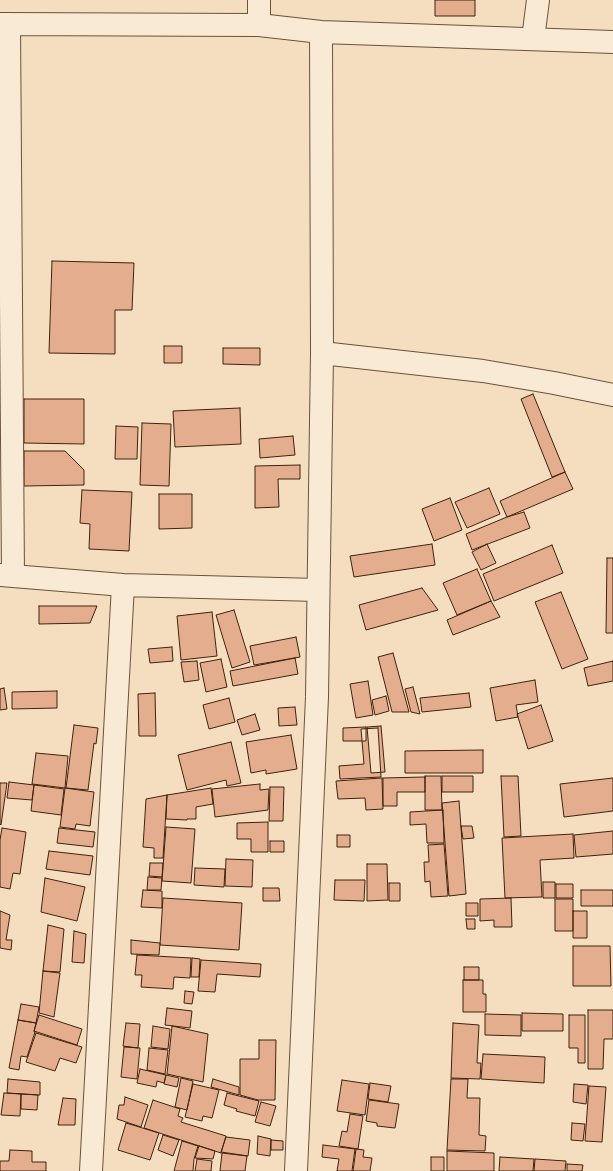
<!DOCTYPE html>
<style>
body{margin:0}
canvas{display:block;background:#f5debf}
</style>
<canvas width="613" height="1171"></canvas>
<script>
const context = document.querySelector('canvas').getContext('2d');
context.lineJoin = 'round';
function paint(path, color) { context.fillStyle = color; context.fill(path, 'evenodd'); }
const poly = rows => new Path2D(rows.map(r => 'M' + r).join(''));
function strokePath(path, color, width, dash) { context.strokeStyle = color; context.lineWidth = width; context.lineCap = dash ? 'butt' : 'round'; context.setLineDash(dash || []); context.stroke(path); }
const building = poly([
 [435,0,475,0,475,16,435,16,435,0],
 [52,261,134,263,132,310,115,310,115,354,49,353,52,261],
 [164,346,182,346,182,363,164,363,164,346],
 [223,348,260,348,260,365,223,364,223,348],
 [533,394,565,472,552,477,521,399,533,394],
 [24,399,84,399,84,444,24,443,24,399],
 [240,408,241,444,175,447,173,411,240,408],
 [142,423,171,424,169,486,140,485,142,423],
 [116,426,138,427,137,459,115,459,116,426],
 [293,436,295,455,260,458,259,439,293,436],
 [24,451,65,451,84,470,84,485,24,486,24,451],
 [300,465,300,479,278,479,279,507,255,508,255,466,300,465],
 [565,472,573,489,507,517,500,501,565,472],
 [489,488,500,514,467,528,455,502,489,488],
 [82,490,132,492,129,551,89,549,90,524,80,523,82,490],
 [159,494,192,494,192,528,159,529,159,494],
 [450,498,462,530,434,541,422,509,450,498],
 [524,512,530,528,472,550,466,534,507,517,524,512],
 [432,544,435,565,354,577,350,556,432,544],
 [487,544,496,563,481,570,472,552,487,544],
 [552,545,563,573,494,601,483,574,552,545],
 [607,558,613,558,613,633,606,633,607,558],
 [477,569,491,601,457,615,443,583,477,569],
 [422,588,438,610,366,630,359,605,422,588],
 [561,592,588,659,562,669,535,602,561,592],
 [491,601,500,617,453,635,447,620,491,601],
 [39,606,97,606,90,623,39,624,39,606],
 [234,610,250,662,232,668,216,615,234,610],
 [212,612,217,656,181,660,177,616,212,612],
 [296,637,300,657,254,665,250,646,296,637],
 [172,647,173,661,150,663,148,649,172,647],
 [393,653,409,712,392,712,378,657,393,653],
 [295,658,298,674,233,686,230,671,295,658],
 [221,659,227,687,206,692,200,663,221,659],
 [197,661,199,680,184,682,181,662,197,661],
 [613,661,613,681,588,686,584,668,613,661],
 [535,680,538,702,516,705,518,717,496,721,490,688,535,680],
 [368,681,373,715,356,718,350,684,368,681],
 [413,687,420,714,411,712,405,689,413,687],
 [4,688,7,709,0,710,0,689,4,688],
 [57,691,57,708,12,709,12,692,57,691],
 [155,693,156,736,139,736,138,694,155,693],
 [469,693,471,707,422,712,420,698,469,693],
 [386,696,389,711,375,715,372,700,386,696],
 [229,698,235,722,209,729,203,705,229,698],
 [541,705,553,741,528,749,517,714,541,705],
 [295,707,297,725,279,726,278,708,295,707],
 [255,714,260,730,242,735,237,720,255,714],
 [74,725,98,728,96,744,94,743,88,790,66,788,74,725],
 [381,726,385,772,371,773,367,727,381,726],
 [366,727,366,741,343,741,343,728,366,727],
 [378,728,381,777,340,779,339,766,364,764,361,729,378,728],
 [291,735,297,769,266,774,266,770,251,773,246,742,291,735],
 [231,742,241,783,227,786,226,780,187,790,178,755,231,742],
 [483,750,483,773,405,773,405,751,483,750],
 [36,753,68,756,65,788,32,784,36,753],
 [425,776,441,776,442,810,425,810,425,776],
 [442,776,473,776,473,792,442,792,442,776],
 [501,776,518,776,521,836,504,837,501,776],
 [425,777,425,792,397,792,397,806,383,806,383,778,425,777],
 [382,778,383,809,366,810,365,798,338,799,336,781,382,778],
 [613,778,613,811,564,817,560,784,613,778],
 [9,782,34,785,32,800,7,798,9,782],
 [0,783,7,783,1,825,0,824,0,783],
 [260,784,260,790,269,789,268,810,215,817,212,789,260,784],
 [34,785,64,789,61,815,31,811,34,785],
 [270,787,284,787,283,821,269,821,270,787],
 [65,788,94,792,90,826,76,824,75,829,60,827,65,788],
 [211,788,213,804,196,807,196,819,187,819,187,820,166,819,167,795,211,788],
 [167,795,163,858,154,858,154,848,143,847,146,799,167,795],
 [459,801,466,894,449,896,442,803,459,801],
 [443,810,444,843,427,843,426,824,410,825,410,812,443,810],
 [268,822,268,852,251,852,251,839,237,839,237,823,268,822],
 [461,826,472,826,474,838,463,839,461,826],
 [166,827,195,829,191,883,162,881,166,827],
 [2,828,26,832,20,874,13,873,10,889,0,887,0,840,2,828],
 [59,828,95,832,93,847,57,843,59,828],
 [613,831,613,854,576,857,574,835,613,831],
 [573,834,574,858,540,860,542,897,505,898,502,838,573,834],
 [337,835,350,835,350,847,337,847,337,835],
 [270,841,284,841,284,852,270,852,270,841],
 [444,844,448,896,431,897,430,881,425,882,424,862,429,862,428,845,444,844],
 [49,851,93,856,90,875,46,869,49,851],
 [226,859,253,860,252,887,225,886,226,859],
 [150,863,163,863,162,877,149,876,150,863],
 [367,864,387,864,388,900,367,901,367,864],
 [195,868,225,869,224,887,194,885,195,868],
 [148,877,162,878,161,890,147,890,148,877],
 [45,878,85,887,77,921,41,912,45,878],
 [335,880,365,880,364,901,334,900,335,880],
 [543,882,555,882,555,898,543,898,543,882],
 [389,883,400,883,400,901,389,901,389,883],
 [556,884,573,884,573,898,556,898,556,884],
 [263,888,279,888,280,901,263,901,263,888],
 [143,890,162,891,162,908,141,907,143,890],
 [581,890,613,890,613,906,581,906,581,890],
 [163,898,242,903,239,950,160,945,163,898],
 [511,898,512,927,494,927,494,920,480,921,480,899,511,898],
 [555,899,573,899,573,931,555,931,555,899],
 [466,903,478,903,478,916,466,916,466,903],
 [0,911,10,915,6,940,12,940,11,950,0,948,0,911],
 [573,911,587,911,587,938,573,938,573,911],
 [466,919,475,919,475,929,467,929,466,919],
 [48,925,64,929,60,972,43,971,48,925],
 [74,931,86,934,84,963,72,962,74,931],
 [131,940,160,943,159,955,131,954,131,940],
 [573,946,610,946,611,986,573,986,573,946],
 [137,955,191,958,190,978,174,977,173,989,141,987,142,975,135,975,137,955],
 [192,958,200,959,199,977,191,977,192,958],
 [201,960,261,964,260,977,217,974,215,992,198,991,201,960],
 [464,967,479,967,479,980,464,980,464,967],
 [43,971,60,973,54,1017,39,1013,43,971],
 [463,980,483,980,483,994,486,994,486,1012,463,1012,463,980],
 [185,991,194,992,192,1004,184,1003,185,991],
 [21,1004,39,1007,36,1023,18,1020,21,1004],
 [167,1008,192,1011,190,1028,165,1025,167,1008],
 [588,1010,613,1010,613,1039,604,1039,603,1069,588,1069,588,1010],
 [522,1013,563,1014,563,1031,522,1031,522,1013],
 [485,1014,521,1015,521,1036,485,1035,485,1014],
 [39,1015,82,1029,77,1045,34,1031,39,1015],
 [569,1015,585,1015,585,1063,578,1063,578,1048,569,1048,569,1015],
 [18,1020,36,1023,34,1032,35,1032,27,1057,21,1056,19,1070,9,1068,18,1020],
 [126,1023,140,1024,138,1048,123,1046,126,1023],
 [453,1023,479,1025,477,1063,481,1063,480,1079,451,1078,453,1023],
 [153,1026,170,1029,168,1049,151,1047,153,1026],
 [172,1026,208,1034,203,1082,167,1074,172,1026],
 [36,1033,82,1047,76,1063,60,1058,55,1071,26,1062,36,1033],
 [259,1040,276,1040,275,1100,258,1100,240,1095,240,1059,259,1059,259,1040],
 [124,1047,140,1048,137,1079,121,1077,124,1047],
 [149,1048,168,1050,165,1074,147,1070,149,1048],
 [483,1054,545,1057,544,1083,481,1079,483,1054],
 [140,1069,166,1075,164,1083,157,1081,156,1087,137,1083,140,1069],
 [166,1075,179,1078,177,1087,164,1084,166,1075],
 [181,1078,193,1081,187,1110,175,1107,181,1078],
 [8,1079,40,1082,40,1095,7,1093,8,1079],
 [213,1079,239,1087,239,1095,211,1087,213,1079],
 [451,1079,468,1079,467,1098,480,1098,479,1135,486,1136,485,1151,447,1150,451,1079],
 [342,1080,369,1084,365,1115,337,1111,342,1080],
 [370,1083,391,1086,388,1102,368,1099,370,1083],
 [193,1084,219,1090,212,1118,203,1116,202,1121,185,1117,193,1084],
 [574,1084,588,1085,586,1104,573,1102,574,1084],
 [589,1086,606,1087,602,1142,585,1141,589,1086],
 [4,1093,21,1094,20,1116,1,1115,4,1093],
 [227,1093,259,1101,255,1116,236,1111,237,1109,224,1105,227,1093],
 [21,1094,38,1095,37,1110,21,1109,21,1094],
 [125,1097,148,1105,141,1127,117,1119,119,1105,124,1105,125,1097],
 [63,1098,76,1099,75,1125,58,1125,63,1098],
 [153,1100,180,1109,178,1116,183,1118,181,1122,226,1136,221,1153,144,1128,153,1100],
 [369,1100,399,1104,395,1128,377,1126,377,1123,366,1121,369,1100],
 [261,1102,276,1106,270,1126,255,1122,261,1102],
 [350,1114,363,1116,358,1149,339,1146,342,1131,347,1132,350,1114],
 [126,1123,159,1133,150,1160,118,1150,126,1123],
 [572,1123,585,1124,583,1141,571,1140,572,1123],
 [163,1135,179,1140,173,1156,158,1150,163,1135],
 [258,1136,271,1139,270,1156,257,1154,258,1136],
 [226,1137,250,1140,248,1156,221,1152,226,1137],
 [271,1140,283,1141,283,1150,271,1150,271,1140],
 [182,1141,198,1146,194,1159,193,1171,174,1171,182,1141],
 [323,1145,355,1149,352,1171,337,1171,339,1159,322,1157,323,1145],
 [199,1146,215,1151,213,1159,195,1158,199,1146],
 [356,1149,364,1150,363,1157,372,1158,370,1171,353,1171,356,1149],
 [10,1150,32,1151,32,1162,46,1162,46,1171,0,1171,0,1161,9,1161,10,1150],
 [447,1151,494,1153,494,1171,447,1171,447,1151],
 [222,1153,247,1156,245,1171,220,1171,222,1153],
 [431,1157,444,1157,444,1171,431,1171,431,1157],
 [500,1157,534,1159,533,1171,499,1171,500,1157],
 [197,1159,212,1161,211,1171,195,1171,197,1159],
 [535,1159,566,1161,565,1171,534,1171,535,1159],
 [567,1164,583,1165,582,1171,567,1171,567,1164]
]);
paint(building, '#e4ae8e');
strokePath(building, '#40220d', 1);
const minor = poly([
 [259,0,259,25],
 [0,24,259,25,321,32,613,42],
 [9,24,13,576],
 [533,39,538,0],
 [322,353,483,371,554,383,613,395],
 [0,575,123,585,318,590],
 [91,1171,123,585],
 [296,1171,317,697,322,353,321,32]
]);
strokePath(minor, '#6d513a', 24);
strokePath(minor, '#f8ead5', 22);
</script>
